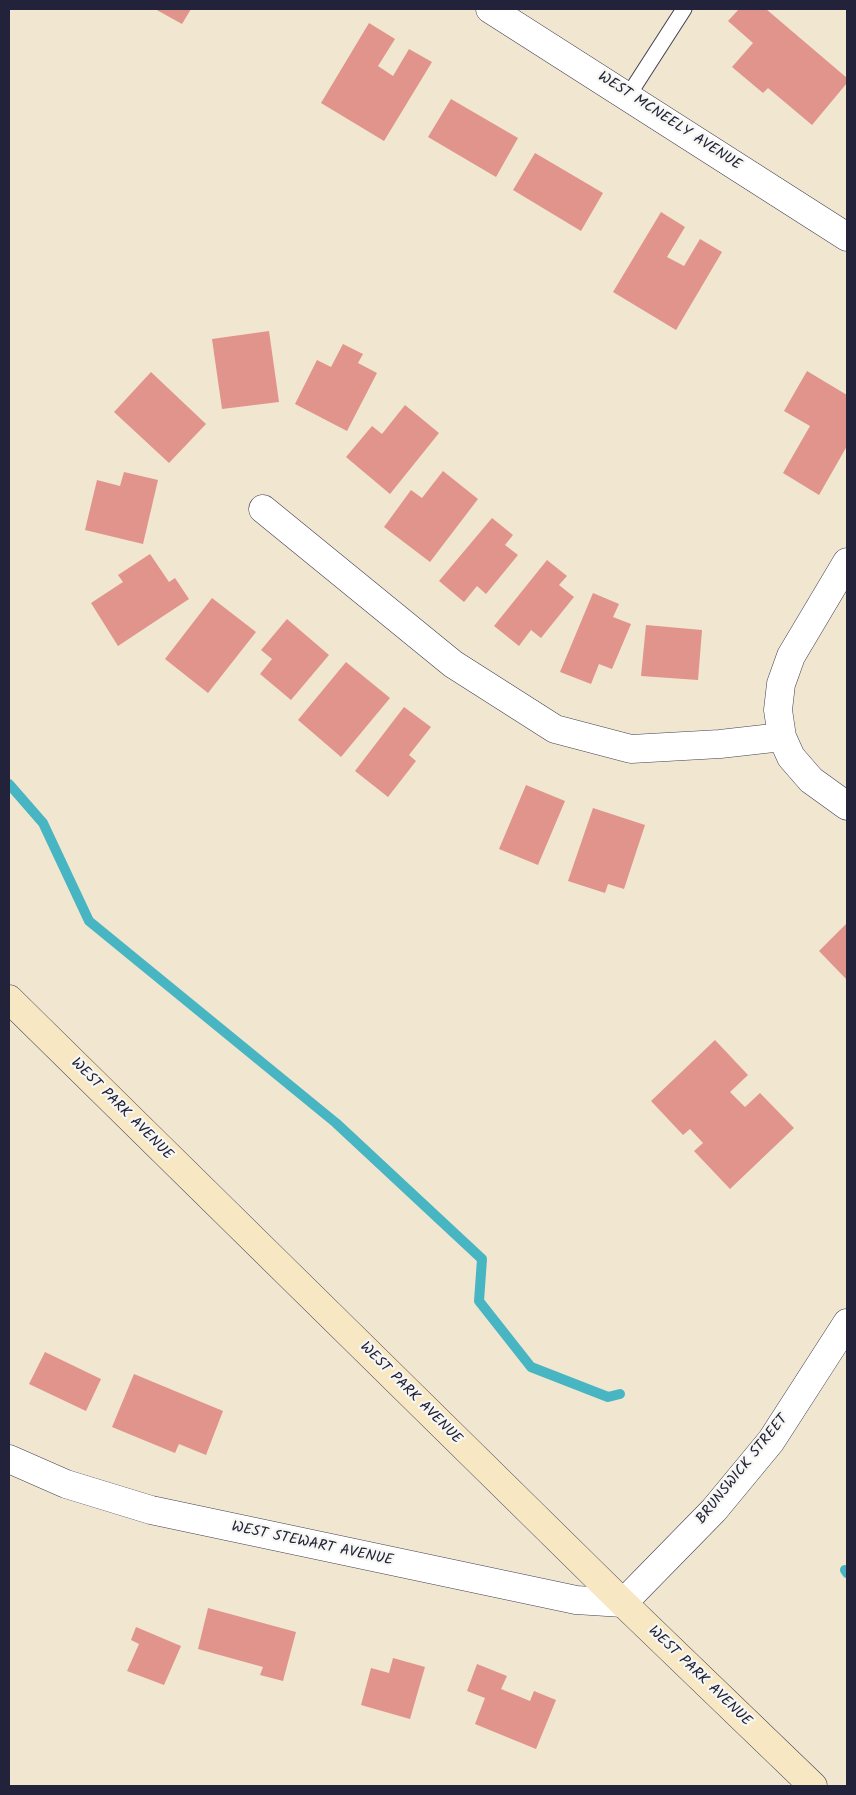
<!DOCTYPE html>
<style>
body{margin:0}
#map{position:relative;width:856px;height:1795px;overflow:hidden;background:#f1e6d0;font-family:Kalam,sans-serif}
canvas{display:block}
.frame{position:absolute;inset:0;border:10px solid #22223b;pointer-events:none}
</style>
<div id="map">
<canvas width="856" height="1795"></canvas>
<div class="frame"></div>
</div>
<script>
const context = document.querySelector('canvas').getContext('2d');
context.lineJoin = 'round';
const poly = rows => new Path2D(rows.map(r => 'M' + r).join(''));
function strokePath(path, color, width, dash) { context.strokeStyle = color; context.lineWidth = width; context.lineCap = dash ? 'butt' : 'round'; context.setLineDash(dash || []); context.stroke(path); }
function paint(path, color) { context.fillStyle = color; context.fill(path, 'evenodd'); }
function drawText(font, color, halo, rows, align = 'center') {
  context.font = font + ' Kalam,sans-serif'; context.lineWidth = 4.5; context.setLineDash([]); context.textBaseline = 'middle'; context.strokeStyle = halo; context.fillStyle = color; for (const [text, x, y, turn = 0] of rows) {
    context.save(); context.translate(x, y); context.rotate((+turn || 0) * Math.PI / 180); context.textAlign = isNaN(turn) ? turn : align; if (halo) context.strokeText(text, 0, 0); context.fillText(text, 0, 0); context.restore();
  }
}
strokePath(poly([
 [9,784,43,823,89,921,336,1123,482,1259,479,1301,531,1367,608,1397,620,1394],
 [845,1570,847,1573]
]), '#47b5c2', 10);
paint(poly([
 [155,9,191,9,182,24],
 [739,9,766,9,847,78,847,83,812,125,768,88,763,93,732,67,753,43,728,21],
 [369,23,395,39,378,66,393,76,409,49,432,62,384,141,321,103],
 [451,99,518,138,496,177,428,137],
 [535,153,603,193,581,231,513,190],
 [661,212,685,227,667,257,684,266,700,239,722,252,676,330,613,292],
 [269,331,279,402,222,409,212,339],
 [343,344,363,354,358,363,377,373,347,431,295,404,317,360,331,367],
 [807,371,847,395,847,446,819,495,783,473,810,426,784,411],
 [151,372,206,424,169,463,114,412],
 [405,405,439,433,390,494,346,457,372,426,382,434],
 [443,471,478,499,430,562,384,527,411,490,422,498],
 [124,472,158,480,143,544,85,530,97,480,120,486],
 [492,518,513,535,505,545,518,555,486,594,477,586,464,602,439,581],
 [150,554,169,582,175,578,189,599,118,646,91,603,123,582,118,575],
 [547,560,567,576,559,585,574,597,541,638,531,630,519,646,494,626],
 [593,593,619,604,613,617,631,624,612,669,599,664,591,684,560,672],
 [212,598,256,632,208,693,165,659],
 [287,619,329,655,291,700,260,674,272,659,261,650],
 [646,625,702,630,698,680,641,676],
 [346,662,390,698,341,757,298,720],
 [404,707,431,727,409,755,416,761,388,797,355,771],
 [526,785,565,801,538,865,499,849],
 [593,808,645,825,624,889,608,884,605,893,568,881],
 [847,923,847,980,819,951],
 [715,1040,748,1075,730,1092,745,1107,760,1093,794,1128,730,1189,694,1151,703,1143,690,1129,683,1135,651,1101],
 [45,1352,101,1379,86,1411,29,1384],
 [134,1374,223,1411,206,1455,179,1444,175,1453,112,1427],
 [208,1608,296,1632,283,1681,260,1675,263,1667,198,1649],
 [136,1627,181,1646,164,1685,127,1671,139,1644,131,1640],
 [393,1658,425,1667,410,1719,361,1705,371,1668,389,1673],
 [477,1664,507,1676,501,1689,530,1701,534,1691,556,1700,536,1749,475,1724,485,1698,467,1691]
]), '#e0948c');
const service = poly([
 [628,96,684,9]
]);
const minor = poly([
 [490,9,847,237],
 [263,509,453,664,555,729,631,749,720,744,782,737],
 [847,562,791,656,781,684,778,710,782,737,791,757,811,780,847,806],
 [9,1459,66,1484,151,1510,576,1600,623,1603,714,1510,771,1441,847,1323]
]);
const secondary = poly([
 [9,999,623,1603,813,1786]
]);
strokePath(service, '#413f51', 17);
strokePath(minor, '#413f51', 29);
strokePath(secondary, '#413f51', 29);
strokePath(service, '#fff', 15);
strokePath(minor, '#fff', 28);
strokePath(secondary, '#f7e8c3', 28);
drawText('15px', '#22223b', '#f6f6f2', [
 ["WEST MCNEELY AVENUE",669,122,33],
 ["WEST PARK AVENUE",121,1110,45],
 ["WEST PARK AVENUE",410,1394,45],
 ["BRUNSWICK STREET",743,1470,-51],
 ["WEST STEWART AVENUE",312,1545,12],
 ["WEST PARK AVENUE",699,1677,44]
]);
</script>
